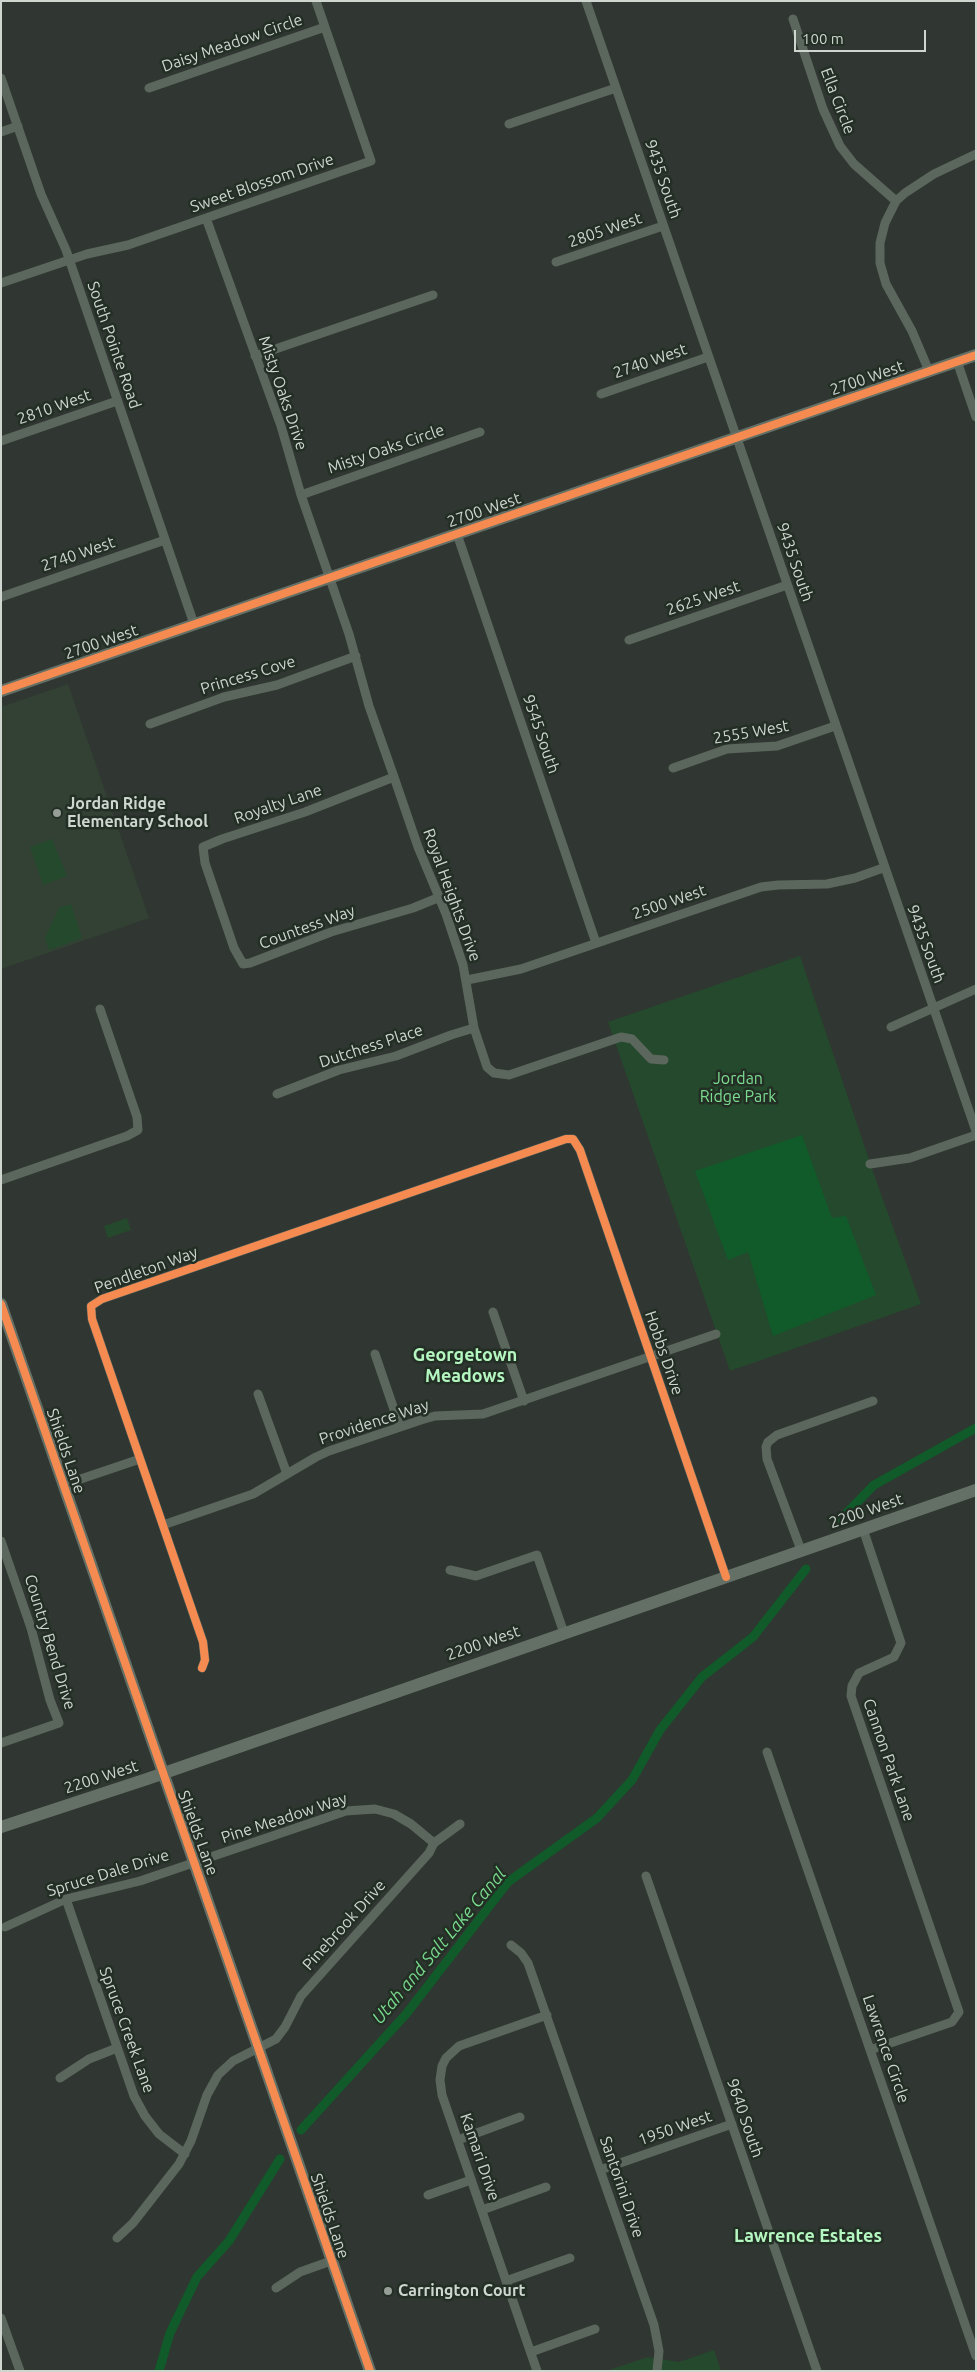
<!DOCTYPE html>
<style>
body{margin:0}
#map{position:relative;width:977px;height:2372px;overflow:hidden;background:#303631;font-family:Ubuntu,sans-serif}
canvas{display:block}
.frame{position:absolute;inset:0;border:2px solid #cfd6d0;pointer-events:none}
.scale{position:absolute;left:794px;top:30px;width:132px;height:22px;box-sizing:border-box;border:2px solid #cfd6d0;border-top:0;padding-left:6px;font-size:15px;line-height:18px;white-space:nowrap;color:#cfd6d0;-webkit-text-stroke:4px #232f25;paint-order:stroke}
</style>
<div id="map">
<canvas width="977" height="2372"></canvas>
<div class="frame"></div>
<div class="scale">100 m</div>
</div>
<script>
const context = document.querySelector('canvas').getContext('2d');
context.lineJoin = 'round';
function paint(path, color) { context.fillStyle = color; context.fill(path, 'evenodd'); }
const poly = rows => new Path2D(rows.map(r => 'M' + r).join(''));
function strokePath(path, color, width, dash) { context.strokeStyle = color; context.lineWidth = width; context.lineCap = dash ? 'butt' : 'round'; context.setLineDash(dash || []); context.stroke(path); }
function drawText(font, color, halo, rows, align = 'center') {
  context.font = font + ' Ubuntu,sans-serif'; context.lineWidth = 5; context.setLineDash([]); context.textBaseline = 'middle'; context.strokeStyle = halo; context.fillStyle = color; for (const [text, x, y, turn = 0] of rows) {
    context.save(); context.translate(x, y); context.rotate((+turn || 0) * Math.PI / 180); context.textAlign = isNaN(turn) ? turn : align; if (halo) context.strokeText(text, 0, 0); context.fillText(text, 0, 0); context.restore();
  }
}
paint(poly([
 [68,684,149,918,1,969,1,707]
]), '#324134');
paint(poly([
 [52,839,67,876,43,885,30,847],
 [71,904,82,938,49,950,45,938,59,908],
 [800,956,877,1183,921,1304,730,1371,608,1022],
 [127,1218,131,1230,108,1238,104,1226],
 [714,2350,721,2371,606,2371,648,2357,679,2362]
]), '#25492d');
paint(poly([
 [802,1135,832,1218,846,1216,876,1295,773,1336,748,1252,728,1260,695,1171]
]), '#115a2a');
strokePath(poly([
 [838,1522,874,1485,976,1428],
 [301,2130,407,2013,508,1882,597,1818,632,1780,660,1730,702,1677,753,1637,806,1569],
 [159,2371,170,2333,197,2277,229,2241,280,2159]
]), '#115a2a', 9);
strokePath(poly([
 [586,1,976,1131],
 [793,19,823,109,840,146,854,164,896,201],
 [1,78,41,194,66,250,194,624],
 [149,88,325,27],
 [509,124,616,88],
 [1,132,18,126],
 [206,218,281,426,301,495,349,634,369,706,394,777,418,847,446,914,463,965,474,1028,487,1067,494,1073,509,1075,621,1037,632,1039,651,1059,664,1060],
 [556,262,663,226],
 [1,283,87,254,128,245,371,161,316,1],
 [255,356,433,295],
 [957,361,976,417],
 [929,371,912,331,886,284,880,263,880,243,885,223,896,201,905,193,934,174,976,154],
 [601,394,708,357],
 [1,441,117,401],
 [301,495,480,432],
 [457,534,596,943],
 [1,597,165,540],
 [629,640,787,585],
 [150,724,224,697,277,685,356,656],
 [673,768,727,749,777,746,835,726],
 [394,777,305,812,222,839,203,847,205,863,234,948,243,964,250,963,331,932,413,908,440,897],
 [467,980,521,969,761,887,778,885,827,884,855,878,883,868],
 [891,1027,976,989],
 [277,1094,339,1070,396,1056,451,1035,474,1028],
 [870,1164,910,1158,976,1135],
 [1,1180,127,1136,138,1130,137,1117,100,1009],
 [493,1312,524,1401],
 [375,1354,400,1427],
 [258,1394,287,1474],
 [63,1485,140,1459],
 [163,1525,253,1494,316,1457,329,1451,421,1420,435,1416,483,1414,716,1334],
 [863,1529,901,1643,894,1657,859,1673,852,1686,851,1696,959,2012,952,2022,870,2050],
 [1,1541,31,1628,50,1700,59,1723,1,1743],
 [801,1550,767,1459,766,1447,768,1442,777,1435,873,1401],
 [450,1570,476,1576,537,1555,564,1633],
 [202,1668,205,1660,203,1642,92,1319,91,1306,102,1299,566,1139,573,1139,580,1150,726,1577],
 [767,1752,976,2356],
 [646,1876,817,2371],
 [66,1899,134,2096,145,2116,159,2134,185,2154],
 [5,1927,66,1899,140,1881,346,1811,375,1809,394,1814,411,1824,434,1843],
 [511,1945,521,1953,528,1963,654,2325,659,2351,657,2371],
 [60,2078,89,2059,117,2048],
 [458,2140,520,2117],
 [600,2170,732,2124],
 [428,2195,471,2180],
 [482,2210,546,2187],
 [117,2238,133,2223,179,2164,191,2141,207,2095,218,2075,233,2061,276,2039,285,2027,301,1996,429,1853,434,1843,460,1824],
 [506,2281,570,2258],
 [276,2288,300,2272,331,2261],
 [1,2318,20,2371],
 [531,2352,595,2329],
 [537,2371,442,2095,440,2080,442,2066,446,2058,459,2046,547,2015]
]), '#5b665d', 9);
strokePath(poly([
 [1,691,976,355],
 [1,1304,370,2371],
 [1,1827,147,1779,976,1490]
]), '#647066', 12);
strokePath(poly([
 [1,691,976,355],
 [1,1304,370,2371],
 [202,1668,205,1660,203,1642,92,1319,91,1306,102,1299,566,1139,573,1139,580,1150,726,1577]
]), '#f68b52', 8);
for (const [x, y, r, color] of [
 [57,813,5,"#979e98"],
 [388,2291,5,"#979e98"]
]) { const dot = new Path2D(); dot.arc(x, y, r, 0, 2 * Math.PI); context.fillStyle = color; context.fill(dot); strokePath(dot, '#232f25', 2); }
drawText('16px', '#cfd6d0', '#232f25', [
 ["Daisy Meadow Circle",232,43,-19],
 ["Ella Circle",838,101,69],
 ["9435 South",663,179,71],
 ["Sweet Blossom Drive",262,183,-19],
 ["2805 West",605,230,-19],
 ["South Pointe Road",114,345,71],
 ["2740 West",650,361,-19],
 ["2700 West",867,378,-19],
 ["Misty Oaks Drive",283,393,71],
 ["2810 West",54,407,-19],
 ["Misty Oaks Circle",386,449,-19],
 ["2700 West",484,510,-19],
 ["2740 West",78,554,-19],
 ["9435 South",795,562,71],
 ["2625 West",703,598,-19],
 ["2700 West",101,642,-19],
 ["Princess Cove",248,675,-17],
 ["2555 West",751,732,-10],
 ["9545 South",541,734,71],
 ["Royalty Lane",278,804,-19],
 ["Royal Heights Drive",452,895,70],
 ["2500 West",669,902,-19],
 ["Countess Way",307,927,-20],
 ["9435 South",926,944,70],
 ["Dutchess Place",371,1046,-18],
 ["Pendleton Way",146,1270,-20],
 ["Hobbs Drive",664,1353,71],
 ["Providence Way",374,1422,-18],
 ["Shields Lane",66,1451,71],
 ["2200 West",866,1511,-19],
 ["Country Bend Drive",50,1642,73],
 ["2200 West",483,1643,-19],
 ["Cannon Park Lane",889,1760,71],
 ["2200 West",101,1777,-18],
 ["Pine Meadow Way",284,1818,-18],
 ["Shields Lane",198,1833,70],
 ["Spruce Dale Drive",108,1873,-17],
 ["Pinebrook Drive",344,1925,-48],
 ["Spruce Creek Lane",127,2030,70],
 ["Lawrence Circle",886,2049,71],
 ["9640 South",745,2118,71],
 ["1950 West",675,2128,-19],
 ["Kamari Drive",480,2157,71],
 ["Santorini Drive",622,2187,71],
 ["Shields Lane",330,2216,71]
]);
drawText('bold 16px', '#cfd6d0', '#232f25', [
 ["Jordan Ridge",67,804],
 ["Elementary School",67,822],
 ["Carrington Court",398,2291]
], 'left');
drawText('16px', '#7cdd91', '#232f25', [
 ["Jordan",738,1079],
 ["Ridge Park",738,1097]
]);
drawText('bold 18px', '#b5f7c0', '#232f25', [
 ["Georgetown",465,1355],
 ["Meadows",465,1376],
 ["Lawrence Estates",808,2236]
]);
drawText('italic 18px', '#79da8e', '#232f25', [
 ["Utah and Salt Lake Canal",439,1946,-50]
]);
</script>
